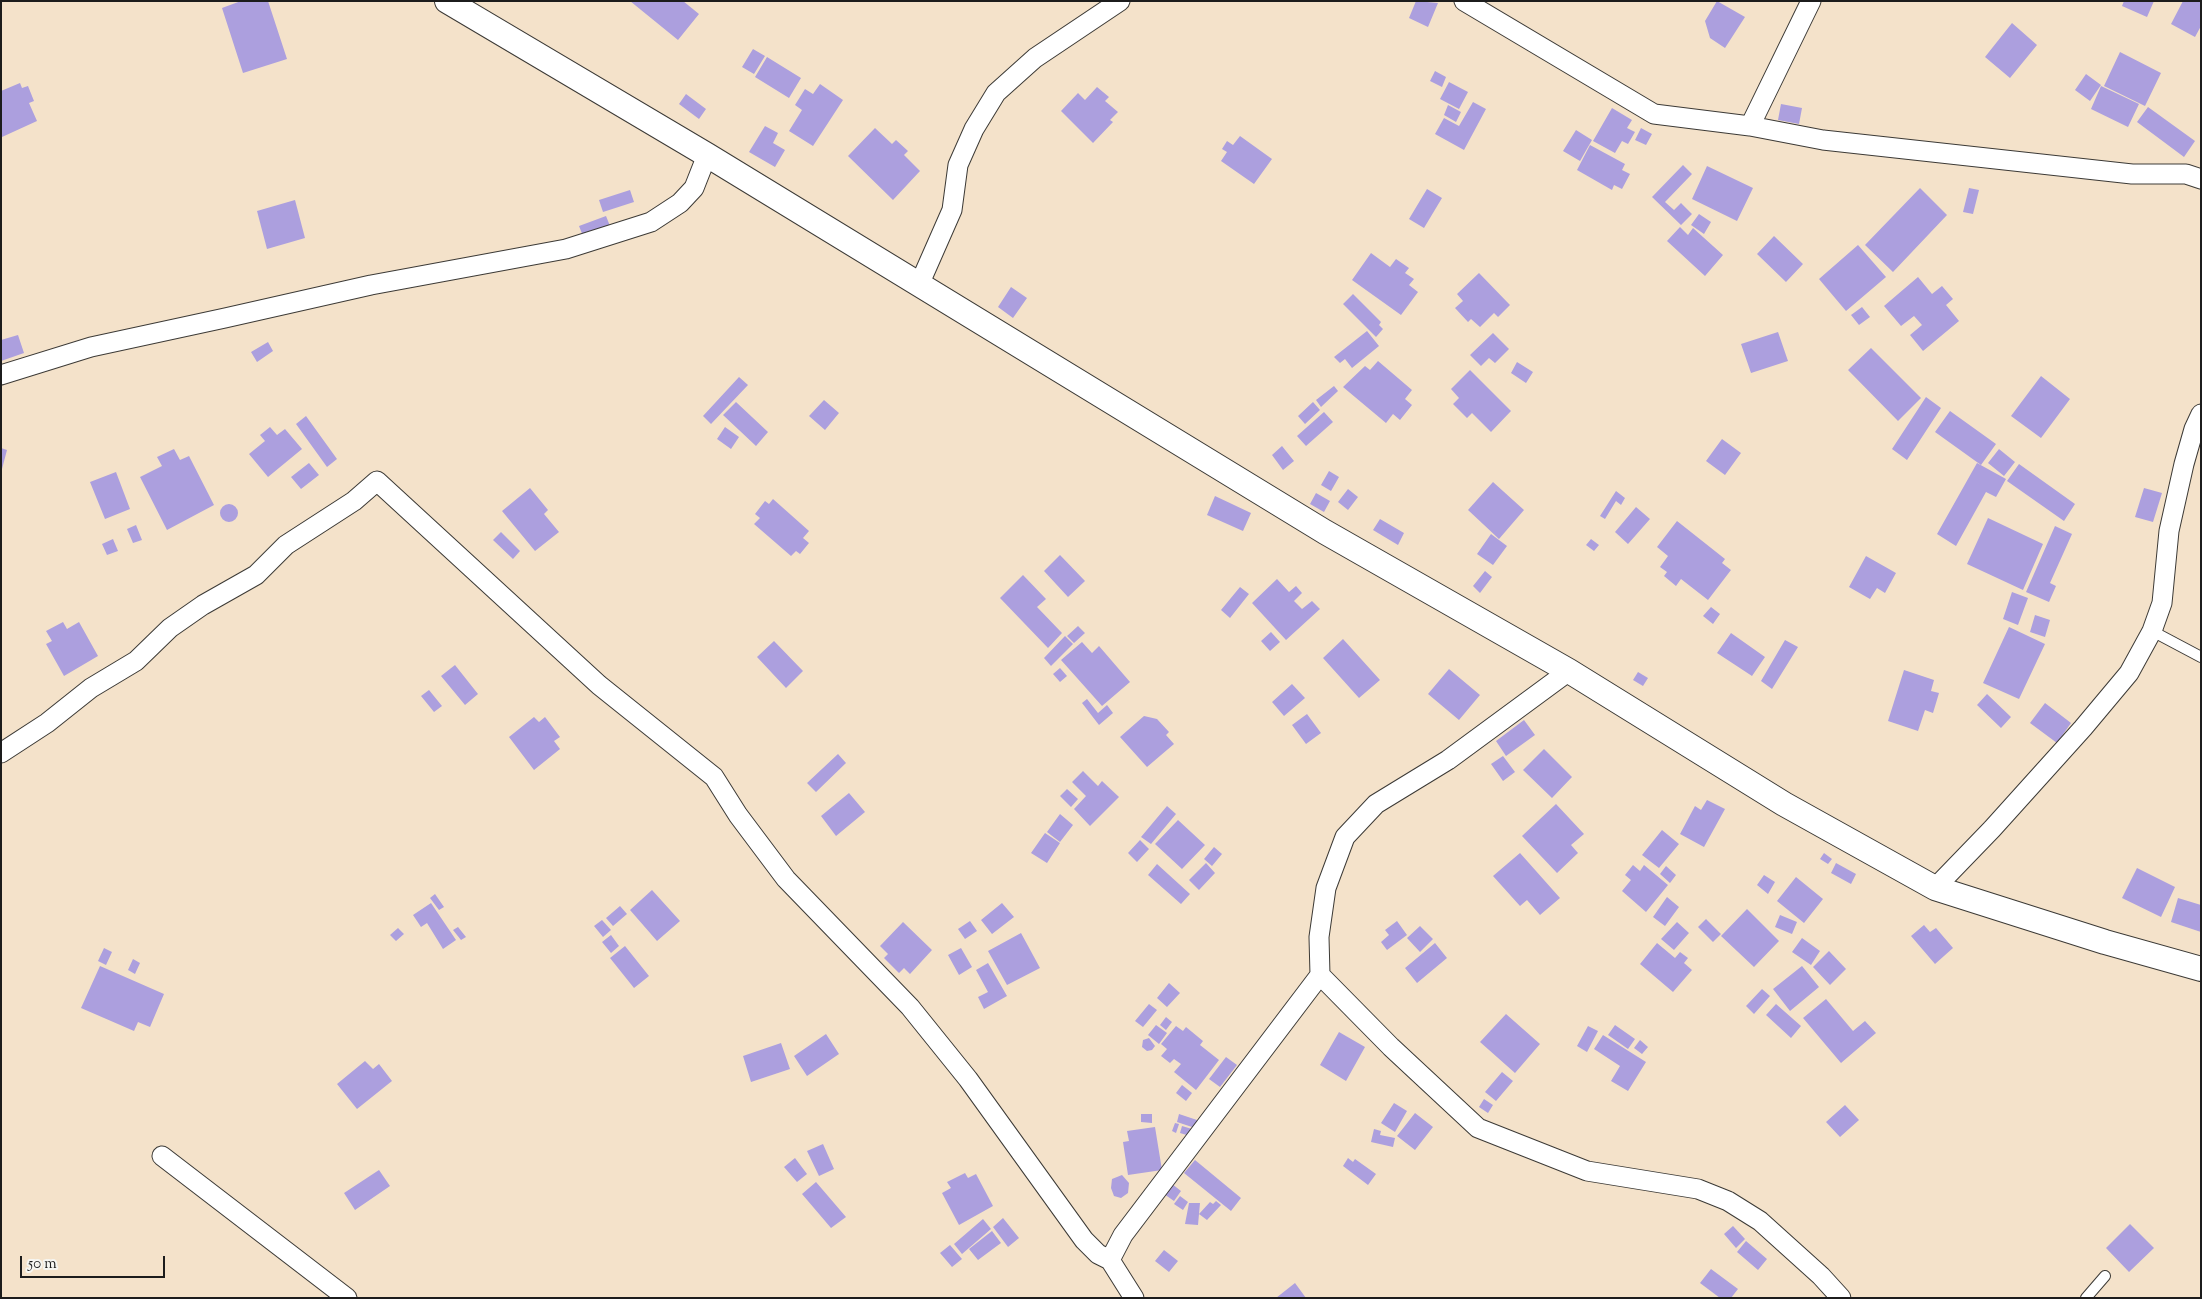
<!DOCTYPE html>
<style>
body{margin:0}
#map{position:relative;width:2202px;height:1299px;overflow:hidden;background:#f4e2ca;font-family:"Sorts Mill Goudy",serif}
canvas{display:block}
.frame{position:absolute;inset:0;border:2px solid #1c1c1c;pointer-events:none}
.scale{position:absolute;left:20px;top:1256px;width:145px;height:22px;box-sizing:border-box;border:2px solid #1c1c1c;border-top:0;padding-left:6px;font-size:15px;line-height:18px;white-space:nowrap;color:#1c1c1c;-webkit-text-stroke:4px #f6f6f2;paint-order:stroke}
</style>
<div id="map">
<canvas width="2202" height="1299"></canvas>
<div class="frame"></div>
<div class="scale">50 m</div>
</div>
<script>
const context = document.querySelector('canvas').getContext('2d');
context.lineJoin = 'round';
function paint(path, color) { context.fillStyle = color; context.fill(path, 'evenodd'); }
const poly = rows => new Path2D(rows.map(r => 'M' + r).join(''));
function strokePath(path, color, width, dash) { context.strokeStyle = color; context.lineWidth = width; context.lineCap = dash ? 'butt' : 'round'; context.setLineDash(dash || []); context.stroke(path); }
paint(poly([
 [241,1,268,1,287,59,243,73,222,8],
 [630,1,683,1,699,14,678,40],
 [1416,1,1438,3,1428,27,1409,18],
 [1717,1,1745,17,1725,48,1710,38,1705,21],
 [2124,1,2154,1,2147,17,2122,6],
 [2183,1,2201,1,2201,26,2195,37,2171,24],
 [2012,23,2037,45,2010,78,1985,57],
 [753,49,765,56,754,74,742,67],
 [2120,52,2161,73,2145,106,2104,86],
 [767,57,801,78,789,98,755,77],
 [1435,71,1446,77,1442,87,1430,81],
 [2086,74,2101,85,2090,101,2075,90],
 [1449,82,1468,92,1459,109,1440,99],
 [20,83,22,88,28,86,34,101,29,103,37,121,2,137,1,91],
 [820,84,843,100,813,146,789,131,802,110,795,105,805,89,813,94],
 [2101,86,2139,104,2128,127,2091,109],
 [1097,87,1109,97,1105,101,1118,112,1110,120,1113,122,1093,143,1061,111,1078,93,1085,100],
 [686,94,706,109,699,119,679,104],
 [1473,102,1486,109,1464,150,1435,134,1444,118,1459,126],
 [1781,104,1802,108,1799,124,1778,120],
 [1448,105,1461,112,1456,122,1444,115],
 [2148,107,2195,141,2184,157,2137,122],
 [1612,108,1632,120,1627,128,1635,132,1628,144,1622,141,1615,153,1593,141],
 [765,126,778,133,773,143,785,150,775,167,749,152],
 [875,128,892,144,896,140,908,151,904,155,920,171,893,200,848,156],
 [1641,128,1652,134,1646,145,1635,140],
 [1576,130,1592,140,1580,161,1563,151],
 [1240,136,1272,159,1254,184,1221,161,1227,152,1222,149,1227,141,1233,145],
 [1590,145,1625,164,1622,170,1630,174,1622,189,1614,185,1612,190,1577,170],
 [1683,165,1692,174,1665,202,1674,210,1681,203,1692,214,1681,225,1652,197],
 [1707,166,1753,188,1737,221,1692,199],
 [1920,188,1947,215,1893,272,1865,245],
 [1969,188,1979,190,1973,214,1963,212],
 [1427,189,1442,198,1424,228,1409,219],
 [630,190,634,202,603,212,599,200],
 [295,200,305,238,267,249,257,211],
 [1699,214,1711,222,1704,234,1691,225],
 [606,216,610,226,583,236,579,226],
 [1680,227,1688,235,1693,228,1723,255,1705,276,1667,241],
 [1774,236,1803,264,1786,282,1757,254],
 [1858,245,1886,277,1846,311,1819,279],
 [1371,253,1390,267,1396,259,1409,268,1405,273,1414,279,1409,285,1418,292,1401,315,1352,280],
 [1479,273,1510,305,1498,317,1494,313,1480,327,1471,319,1468,322,1455,308,1463,301,1457,294],
 [1918,277,1932,294,1942,286,1953,299,1946,305,1959,321,1923,351,1910,335,1922,325,1914,316,1901,326,1884,306],
 [1011,287,1027,298,1013,318,998,307],
 [1353,294,1381,322,1379,325,1383,329,1376,337,1343,304],
 [1862,307,1870,317,1859,325,1851,315],
 [1367,331,1379,346,1352,368,1345,359,1340,363,1334,357],
 [1778,332,1788,361,1751,373,1741,344],
 [1493,333,1509,349,1495,363,1489,358,1481,366,1470,355],
 [18,335,24,353,1,361,1,340],
 [268,342,273,351,257,362,251,352],
 [1871,348,1921,398,1898,421,1848,370],
 [1378,361,1412,390,1405,399,1412,405,1400,420,1393,414,1386,423,1343,387,1365,366,1370,370],
 [1517,362,1533,372,1526,383,1511,373],
 [1470,370,1511,411,1491,432,1472,413,1467,418,1453,404,1459,398,1451,389],
 [2041,376,2070,399,2041,438,2011,416],
 [739,377,748,385,711,424,703,416],
 [1334,386,1338,391,1321,407,1316,400],
 [1926,397,1941,408,1907,460,1892,449],
 [824,400,839,413,825,430,809,416],
 [736,402,768,432,756,446,723,415],
 [1313,402,1320,410,1305,424,1298,416],
 [1950,411,1996,444,1981,465,1935,432],
 [1324,412,1333,422,1306,446,1297,436],
 [306,416,337,459,327,467,296,424],
 [270,427,277,435,285,429,302,449,268,477,249,454,265,441,260,435],
 [725,427,739,437,731,449,717,439],
 [1722,439,1741,453,1725,475,1706,461],
 [1282,446,1294,461,1283,470,1272,455],
 [1,448,7,450,2,469,1,468],
 [174,449,180,460,189,456,214,505,167,530,140,477,162,466,157,457],
 [1999,449,2015,462,2004,476,1988,463],
 [309,463,319,475,301,489,291,477],
 [1977,463,2006,479,1996,497,1986,492,1956,546,1937,534],
 [2019,464,2075,504,2064,521,2007,481],
 [1329,471,1339,477,1331,491,1321,485],
 [116,472,130,509,105,519,90,482],
 [1493,482,1524,510,1499,539,1468,510],
 [530,488,548,510,544,514,559,532,535,551,502,511],
 [2144,488,2162,493,2153,522,2135,517],
 [1348,489,1358,497,1348,510,1338,502],
 [1616,491,1625,498,1621,505,1616,501,1605,519,1600,516],
 [1316,493,1330,501,1324,512,1310,504],
 [1215,496,1251,513,1243,531,1207,515],
 [773,499,809,531,803,538,809,543,800,554,796,551,791,556,754,524,760,518,755,514,765,501,769,504],
 '220 513a9 9 0 1 1 18 0a9 9 0 1 1-18 0Z',
 [1636,507,1650,519,1628,544,1615,532],
 [1988,518,2043,544,2023,590,1967,564],
 [1380,519,1404,533,1398,545,1373,530],
 [1677,521,1725,559,1722,563,1731,570,1708,600,1681,579,1676,586,1664,576,1667,572,1660,567,1668,556,1657,547],
 [136,525,142,540,133,543,127,529],
 [2055,526,2072,534,2050,583,2056,586,2049,602,2026,592],
 [501,532,520,551,513,559,493,540],
 [1491,534,1507,546,1493,565,1477,554],
 [113,539,118,551,107,555,102,544],
 [1591,539,1599,545,1594,551,1586,545],
 [1060,555,1085,581,1068,597,1044,571],
 [1866,556,1896,573,1885,593,1877,588,1870,599,1849,587],
 [1485,571,1492,577,1480,593,1473,586],
 [1023,575,1046,599,1037,607,1062,633,1048,648,1000,598],
 [1277,579,1289,592,1296,586,1302,593,1294,601,1302,609,1312,601,1320,609,1286,640,1252,603],
 [1240,587,1249,594,1230,618,1221,610],
 [2012,592,2028,598,2018,625,2003,619],
 [1711,607,1720,614,1713,624,1703,616],
 [2035,615,2050,620,2045,637,2030,632],
 [63,622,67,629,79,622,98,656,64,676,46,644,52,641,46,631],
 [1078,626,1085,633,1074,643,1067,636],
 [2009,627,2045,644,2019,699,1983,683],
 [1271,632,1280,642,1270,651,1261,641],
 [1731,633,1765,657,1752,676,1717,653],
 [1065,636,1073,644,1051,666,1044,658],
 [1343,639,1380,680,1359,698,1323,658],
 [1785,640,1798,647,1772,689,1761,681],
 [774,641,803,671,786,688,757,657],
 [1082,642,1092,653,1099,646,1130,682,1102,706,1061,660],
 [455,665,478,694,465,705,441,676],
 [1060,668,1067,676,1060,682,1053,674],
 [1449,669,1480,695,1459,720,1428,694],
 [1904,670,1934,680,1931,691,1939,693,1933,713,1925,710,1918,731,1888,721],
 [1638,672,1648,678,1643,686,1633,680],
 [1292,684,1305,698,1284,716,1272,702],
 [429,690,442,706,434,712,421,696],
 [1987,694,2011,717,2001,728,1977,705],
 [1087,699,1098,713,1107,705,1113,713,1099,725,1082,703],
 [2045,703,2071,723,2057,743,2030,723],
 [1307,714,1321,733,1306,744,1292,725],
 [1144,716,1157,719,1169,732,1166,735,1174,744,1147,767,1120,737],
 [534,717,539,722,545,717,560,737,554,741,560,749,534,770,509,737],
 [1524,720,1535,735,1506,756,1496,741],
 [1544,749,1572,777,1552,798,1523,770],
 [838,754,846,763,816,792,807,783],
 [1503,756,1515,772,1503,781,1491,764],
 [1083,771,1098,786,1102,781,1119,797,1090,826,1074,809,1086,796,1072,782],
 [1067,789,1078,799,1071,807,1060,796],
 [849,793,865,812,836,836,821,816],
 [1707,800,1725,809,1704,847,1680,834,1695,806,1701,810],
 [1556,804,1584,834,1571,845,1578,853,1557,873,1522,836],
 [1167,806,1176,814,1151,844,1141,837],
 [1060,814,1073,825,1060,842,1047,832],
 [1178,820,1205,845,1182,869,1155,844],
 [1662,830,1679,844,1659,868,1642,855],
 [1045,833,1060,843,1047,863,1031,853],
 [1140,840,1149,849,1137,862,1128,853],
 [1214,847,1222,854,1212,866,1204,859],
 [1520,853,1560,898,1540,915,1527,900,1520,906,1493,876],
 [1824,853,1832,859,1828,864,1820,859],
 [1206,863,1215,873,1199,890,1189,880],
 [1836,863,1856,874,1851,884,1831,873],
 [1157,864,1190,894,1181,904,1148,875],
 [1633,865,1640,871,1644,865,1668,885,1646,912,1622,891,1631,880,1625,875],
 [1666,866,1676,875,1670,883,1660,874],
 [2137,868,2175,887,2161,917,2122,898],
 [1764,875,1775,882,1768,894,1757,885],
 [1796,877,1823,899,1804,923,1777,901],
 [652,890,680,921,657,941,630,910],
 [435,894,444,907,439,910,430,898],
 [1667,897,1679,907,1665,926,1653,917],
 [2178,898,2201,905,2201,932,2171,922],
 [431,903,456,940,443,949,427,923,421,927,413,915],
 [1002,903,1014,917,992,934,981,920],
 [620,906,627,914,613,926,606,918],
 [1747,909,1779,941,1754,967,1721,936],
 [1780,915,1797,922,1792,934,1775,927],
 [1706,919,1721,934,1713,942,1698,927],
 [602,920,611,930,603,937,594,926],
 [970,921,977,931,965,939,958,929],
 [1397,921,1407,935,1387,950,1381,942,1389,935,1385,930],
 [903,922,932,950,910,974,904,968,899,973,884,958,888,954,880,946],
 [1677,922,1689,933,1674,950,1661,939],
 [1924,925,1930,932,1936,928,1953,948,1935,964,1911,936],
 [1420,926,1433,939,1420,952,1407,938],
 [458,927,466,937,461,940,453,930],
 [398,928,404,934,396,941,390,935],
 [1021,933,1040,968,1007,985,988,951],
 [611,935,619,946,611,953,602,942],
 [1802,938,1820,951,1811,965,1792,952],
 [1435,943,1447,958,1417,983,1405,968],
 [1657,943,1675,958,1680,952,1688,958,1684,963,1692,970,1673,992,1640,964],
 [625,946,649,976,634,988,610,958],
 [104,948,112,952,106,965,98,961],
 [961,948,972,967,959,975,948,955],
 [1829,951,1846,969,1830,985,1813,967],
 [133,959,140,963,135,974,128,970],
 [988,963,1007,996,984,1009,978,997,988,992,976,970],
 [100,966,164,994,150,1027,138,1022,134,1031,81,1008],
 [1802,966,1819,987,1790,1011,1773,989],
 [1169,983,1180,993,1167,1007,1157,998],
 [1762,989,1770,996,1754,1014,1746,1006],
 [1826,999,1853,1031,1865,1021,1876,1033,1841,1063,1803,1018],
 [1149,1004,1157,1010,1143,1027,1135,1021],
 [1776,1004,1801,1026,1791,1038,1766,1015],
 [1506,1014,1540,1044,1515,1073,1480,1042],
 [1166,1017,1172,1022,1166,1030,1160,1025],
 [1156,1025,1167,1033,1159,1044,1148,1035],
 [1615,1025,1635,1039,1628,1049,1608,1035],
 [1176,1026,1183,1031,1186,1027,1203,1041,1200,1045,1219,1060,1196,1090,1174,1072,1181,1064,1174,1059,1170,1063,1161,1056,1167,1049,1161,1044],
 [1588,1026,1598,1031,1587,1052,1577,1046],
 [1339,1032,1365,1047,1346,1081,1320,1065],
 [826,1034,839,1054,807,1076,794,1056],
 [1603,1035,1646,1062,1628,1091,1611,1081,1620,1066,1594,1049],
 [1149,1038,1155,1046,1152,1050,1147,1051,1142,1047,1143,1040],
 [1640,1040,1648,1047,1642,1054,1634,1048],
 [781,1043,790,1069,751,1082,743,1056],
 [1226,1057,1237,1065,1220,1087,1209,1079],
 [365,1061,373,1069,379,1064,392,1081,357,1109,337,1084],
 [1502,1072,1513,1081,1496,1101,1485,1092],
 [1182,1085,1192,1093,1186,1101,1176,1093],
 [1484,1099,1493,1105,1488,1113,1479,1107],
 [1394,1103,1407,1111,1395,1132,1381,1123],
 [1845,1105,1859,1120,1840,1137,1826,1122],
 [1415,1113,1433,1127,1415,1150,1397,1136],
 [1141,1114,1152,1114,1152,1123,1141,1122],
 [1179,1114,1197,1120,1195,1128,1177,1122],
 [1175,1123,1179,1124,1176,1133,1172,1131],
 [1182,1126,1192,1129,1190,1136,1180,1133],
 [1155,1127,1162,1170,1128,1175,1123,1142,1129,1141,1127,1131],
 [1374,1129,1381,1131,1380,1135,1395,1138,1393,1147,1371,1142],
 [823,1144,834,1169,819,1176,807,1151],
 [795,1158,807,1174,797,1182,784,1167],
 [1348,1158,1353,1162,1355,1159,1376,1174,1368,1185,1343,1166],
 [1195,1160,1241,1198,1231,1211,1184,1173],
 [379,1170,390,1186,355,1210,344,1193],
 [965,1173,968,1178,976,1174,993,1206,959,1225,942,1193,951,1188,947,1182],
 [1122,1175,1129,1183,1128,1193,1121,1198,1114,1196,1111,1188,1112,1179],
 [816,1182,846,1217,831,1228,802,1194],
 [1172,1184,1181,1191,1174,1201,1164,1194],
 [1180,1196,1188,1202,1183,1210,1174,1204],
 [1216,1201,1221,1205,1207,1220,1199,1214,1210,1202,1213,1204],
 [1189,1203,1200,1203,1198,1225,1185,1224],
 [1003,1218,1019,1238,1008,1247,993,1227],
 [983,1219,991,1229,962,1254,954,1244],
 [2130,1224,2154,1248,2129,1272,2106,1248],
 [1733,1226,1745,1239,1736,1248,1724,1234],
 [992,1231,1001,1243,978,1260,969,1249],
 [1746,1241,1767,1259,1758,1270,1737,1252],
 [950,1245,962,1259,952,1267,940,1253],
 [1164,1250,1178,1261,1169,1272,1155,1261],
 [1711,1269,1738,1289,1731,1298,1720,1298,1700,1283],
 [1295,1283,1306,1298,1276,1298]
]), '#ac9fde');
const service = poly([
 [2152,631,2201,657],
 [2086,1298,2105,1276]
]);
const minor = poly([
 [1464,1,1654,114,1750,126,1823,140,2132,174,2186,174,2201,179],
 [1750,126,1811,1],
 [919,285,952,210,958,165,974,129,996,93,1035,58,1120,1],
 [1,375,91,347,225,318,371,285,566,249,651,222,680,203,694,188,707,155],
 [1,753,47,723,91,688,136,661,170,628,203,605,256,575,286,545,354,501,377,481,599,685,714,777,738,815,786,879,910,1007,968,1079,1084,1240,1098,1254,1110,1260,1134,1298],
 [1935,888,1992,829,2083,728,2129,673,2152,631,2162,603,2169,531,2184,464,2194,429,2201,414],
 [1320,975,1391,1047,1478,1128,1587,1171,1698,1189,1728,1201,1760,1221,1821,1276,1841,1298],
 [162,1156,347,1298],
 [1110,1260,1123,1235,1320,975,1319,937,1326,888,1345,837,1376,804,1448,760,1569,671]
]);
const tertiary = poly([
 [447,1,707,155,1325,532,1569,671,1784,804,1935,888,2105,942,2201,969]
]);
strokePath(service, '#3c3a36', 12);
strokePath(minor, '#3c3a36', 21);
strokePath(tertiary, '#3c3a36', 26);
strokePath(service, '#fff', 10);
strokePath(minor, '#fff', 19);
strokePath(tertiary, '#fff', 24);
</script>
